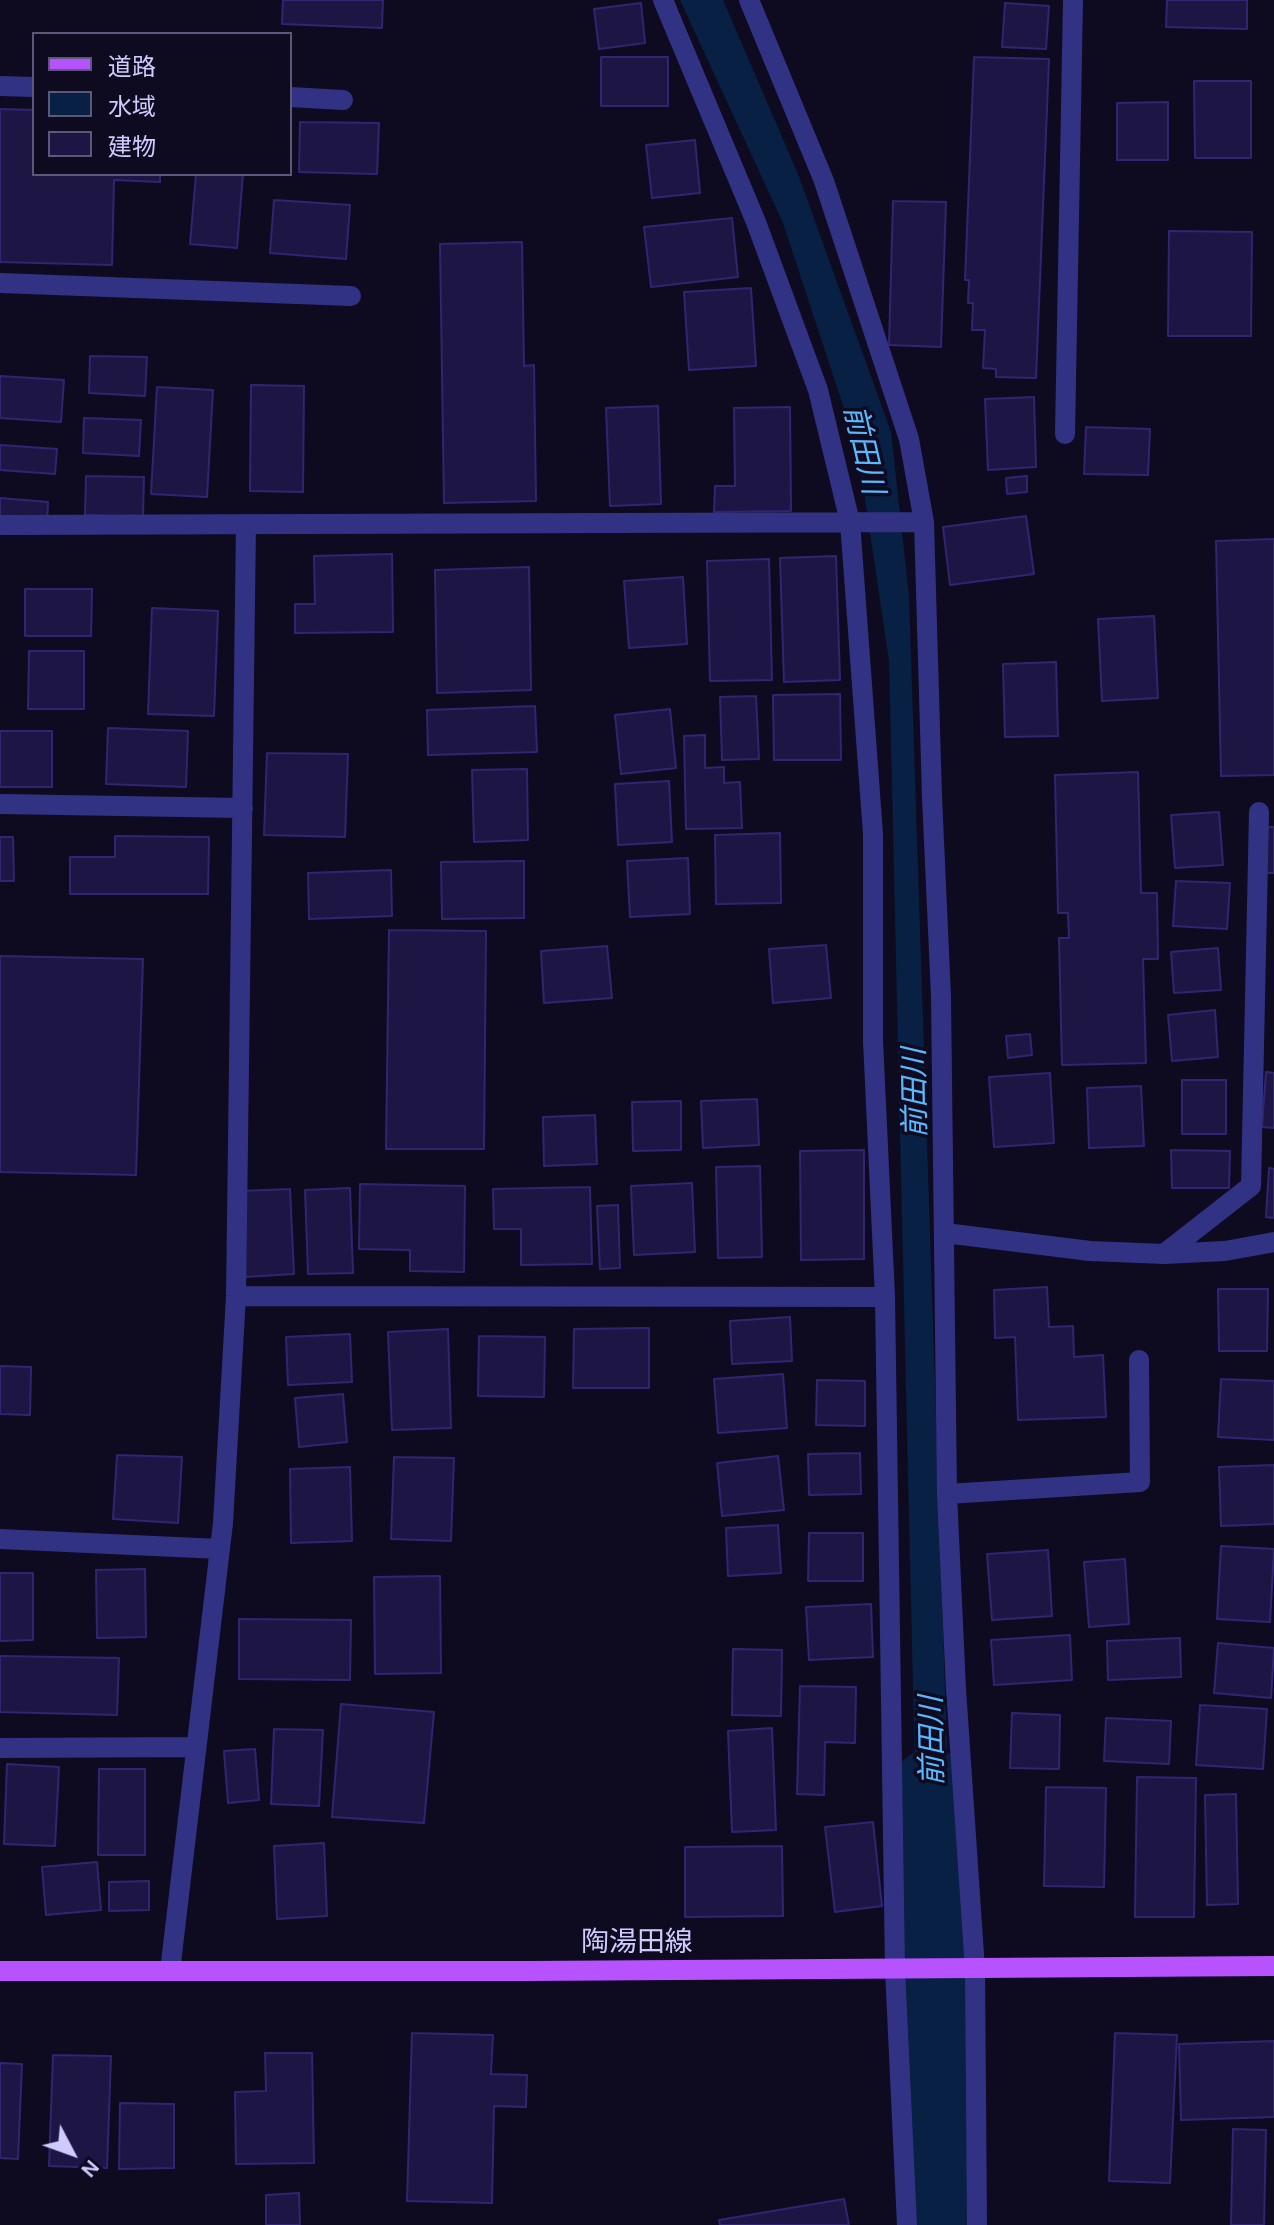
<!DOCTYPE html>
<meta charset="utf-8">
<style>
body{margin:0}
#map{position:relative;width:1274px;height:2225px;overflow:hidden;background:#0e0b21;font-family:Karla,"Noto Sans JP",sans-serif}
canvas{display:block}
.legend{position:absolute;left:32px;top:32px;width:260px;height:144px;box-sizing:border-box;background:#0e0b21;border:2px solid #5b587a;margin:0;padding:10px 14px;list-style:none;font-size:24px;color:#cecbff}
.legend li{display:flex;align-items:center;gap:16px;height:40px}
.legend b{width:40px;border:2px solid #5b587a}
.north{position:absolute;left:32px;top:2113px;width:80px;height:80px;-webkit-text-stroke:6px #0e0b21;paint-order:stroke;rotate:131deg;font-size:22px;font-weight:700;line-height:32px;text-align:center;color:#cecbff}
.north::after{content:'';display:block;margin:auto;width:28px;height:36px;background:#cecbff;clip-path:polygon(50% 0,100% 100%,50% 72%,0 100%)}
</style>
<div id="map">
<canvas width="1274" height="2225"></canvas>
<ul class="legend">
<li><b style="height:10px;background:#b752ff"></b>道路</li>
<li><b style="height:22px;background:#072044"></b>水域</li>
<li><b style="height:22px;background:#1d1543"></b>建物</li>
</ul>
<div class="north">N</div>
</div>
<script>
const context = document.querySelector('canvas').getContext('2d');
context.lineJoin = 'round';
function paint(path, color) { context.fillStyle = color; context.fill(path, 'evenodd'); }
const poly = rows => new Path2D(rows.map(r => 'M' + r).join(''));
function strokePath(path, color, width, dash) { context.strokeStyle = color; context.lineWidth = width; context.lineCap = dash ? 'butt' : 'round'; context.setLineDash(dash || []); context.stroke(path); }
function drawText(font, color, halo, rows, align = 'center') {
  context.font = font + ' Karla,"Noto Sans JP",sans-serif'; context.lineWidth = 7; context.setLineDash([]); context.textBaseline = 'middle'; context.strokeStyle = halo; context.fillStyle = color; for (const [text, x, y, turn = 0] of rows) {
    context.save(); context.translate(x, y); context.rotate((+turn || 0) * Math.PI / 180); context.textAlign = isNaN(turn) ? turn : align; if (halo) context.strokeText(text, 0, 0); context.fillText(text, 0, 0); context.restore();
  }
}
paint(poly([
 [680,0,723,0,798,174,891,432,909,596,952,1901,934,1899,918,1901,889,661,858,451,783,223]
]), '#072044');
strokePath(poly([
 [931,1789,945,2225]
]), '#072044', 80);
const building = poly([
 [283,0,383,0,382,28,282,24,283,0],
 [1167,0,1247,0,1247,29,1166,27,1167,0],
 [641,3,645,43,599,49,594,9,641,3],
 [1005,3,1049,6,1046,49,1002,47,1005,3],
 [601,57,668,57,668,106,601,106,601,57],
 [974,57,1049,59,1036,378,996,377,996,369,983,368,985,330,972,330,973,303,968,303,969,280,965,280,974,57],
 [1194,81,1251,81,1251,158,1195,158,1194,81],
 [1168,102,1168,160,1117,160,1117,103,1168,102],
 [0,109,34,110,34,174,160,174,160,182,114,180,112,265,0,262,0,109],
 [300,122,379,123,377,174,299,172,300,122],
 [695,140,700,193,652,198,646,145,695,140],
 [196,174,243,174,237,248,190,244,196,174],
 [274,200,350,205,346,259,270,253,274,200],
 [893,201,946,202,941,347,889,345,893,201],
 [732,218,738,277,651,287,644,227,732,218],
 [1169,231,1252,232,1251,336,1168,336,1169,231],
 [522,242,524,366,534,365,536,501,444,503,440,244,522,242],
 [751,288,756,366,689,370,684,292,751,288],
 [90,356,147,357,145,396,89,393,90,356],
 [0,376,64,380,61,422,0,418,0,376],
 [251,385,304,386,303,492,250,491,251,385],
 [157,387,213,390,207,497,151,494,157,387],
 [1034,397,1036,467,988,470,985,399,1034,397],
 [658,406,661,504,610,506,606,408,658,406],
 [790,407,791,511,714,512,715,486,735,486,734,408,790,407],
 [84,418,141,420,139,456,83,453,84,418],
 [1086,427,1150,429,1148,475,1084,474,1086,427],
 [0,445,57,449,55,474,0,470,0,445],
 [86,476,144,477,143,517,85,515,86,476],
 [1027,476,1027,492,1007,494,1006,478,1027,476],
 [0,498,48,502,47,526,0,523,0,498],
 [1026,516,1034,574,950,585,943,527,1026,516],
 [1274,539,1274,775,1221,776,1216,541,1274,539],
 [392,554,393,632,295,633,295,604,315,604,314,556,392,554],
 [836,556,840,680,784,682,780,558,836,556],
 [769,559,772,680,710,681,707,561,769,559],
 [529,567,531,690,437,693,435,570,529,567],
 [683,577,687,644,629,648,624,581,683,577],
 [25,589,92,589,91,636,25,636,25,589],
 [152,608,218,611,214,716,148,714,152,608],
 [1154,616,1158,698,1102,701,1098,619,1154,616],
 [29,651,84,651,84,709,28,709,29,651],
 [1056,662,1058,736,1005,737,1003,664,1056,662],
 [840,694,841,760,774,760,773,695,840,694],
 [756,696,759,759,722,760,720,697,756,696],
 [535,706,537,752,428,755,427,710,535,706],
 [670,709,676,768,621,774,615,715,670,709],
 [108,728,188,731,186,787,106,784,108,728],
 [0,731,52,731,52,787,0,787,0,731],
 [705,735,705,768,724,767,724,783,740,782,742,828,686,829,684,736,705,735],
 [267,753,348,754,345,837,264,835,267,753],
 [527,769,528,840,474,842,472,770,527,769],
 [1138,772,1141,893,1157,893,1158,959,1143,959,1146,1063,1062,1065,1059,938,1069,938,1068,913,1058,913,1055,775,1138,772],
 [669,781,672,842,618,845,615,784,669,781],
 [1219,812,1223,865,1175,868,1171,815,1219,812],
 [1267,827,1274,827,1274,873,1266,873,1267,827],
 [780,833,781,903,716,904,715,835,780,833],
 [115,836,209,837,208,894,70,894,70,857,115,857,115,836],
 [0,837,13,837,14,881,0,881,0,837],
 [688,858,690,914,630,917,627,861,688,858],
 [524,861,524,918,442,919,441,862,524,861],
 [391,870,392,916,309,919,308,873,391,870],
 [1176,881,1230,883,1227,929,1173,926,1176,881],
 [389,930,486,931,484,1149,386,1149,389,930],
 [826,945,831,998,773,1003,769,949,826,945],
 [607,946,612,998,544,1003,541,951,607,946],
 [1218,948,1221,990,1174,993,1171,952,1218,948],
 [0,956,143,959,136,1175,0,1172,0,956],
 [1215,1010,1218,1057,1172,1061,1168,1015,1215,1010],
 [1030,1034,1032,1055,1008,1058,1006,1036,1030,1034],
 [1266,1072,1274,1073,1274,1128,1262,1127,1266,1072],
 [1050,1073,1054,1143,994,1147,989,1077,1050,1073],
 [1182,1080,1226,1080,1226,1134,1182,1134,1182,1080],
 [1141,1086,1144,1146,1089,1148,1087,1088,1141,1086],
 [757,1099,759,1145,703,1148,701,1101,757,1099],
 [681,1101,681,1150,633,1151,632,1102,681,1101],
 [595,1115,597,1164,544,1166,543,1117,595,1115],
 [864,1150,864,1259,801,1260,800,1151,864,1150],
 [1171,1150,1230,1151,1229,1188,1172,1188,1171,1150],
 [760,1166,762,1257,718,1258,716,1167,760,1166],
 [1269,1168,1274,1169,1274,1218,1266,1217,1269,1168],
 [692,1183,695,1252,634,1255,631,1186,692,1183],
 [360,1184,465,1186,464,1272,410,1271,410,1250,359,1249,360,1184],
 [590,1187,592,1264,521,1265,521,1229,494,1229,493,1189,590,1187],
 [350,1188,353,1273,308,1274,305,1190,350,1188],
 [290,1189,294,1274,244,1277,240,1191,290,1189],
 [618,1205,620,1268,600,1269,597,1206,618,1205],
 [1047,1287,1049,1327,1073,1326,1074,1357,1103,1355,1106,1417,1018,1420,1015,1337,995,1338,994,1290,1047,1287],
 [1218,1289,1268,1289,1267,1351,1219,1351,1218,1289],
 [790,1317,792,1361,732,1364,730,1321,790,1317],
 [649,1328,649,1388,573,1388,574,1329,649,1328],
 [448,1329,451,1428,392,1430,388,1332,448,1329],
 [350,1334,352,1382,288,1385,286,1337,350,1334],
 [479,1336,545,1337,544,1397,478,1396,479,1336],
 [0,1366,31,1367,30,1415,0,1414,0,1366],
 [783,1374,787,1428,718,1433,714,1379,783,1374],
 [1221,1379,1274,1381,1274,1440,1218,1437,1221,1379],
 [817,1380,865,1381,865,1426,816,1425,817,1380],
 [343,1394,347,1442,299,1447,295,1398,343,1394],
 [860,1453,861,1494,809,1495,808,1454,860,1453],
 [117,1455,182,1457,178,1523,113,1519,117,1455],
 [778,1456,784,1510,722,1516,717,1463,778,1456],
 [394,1457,454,1458,451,1541,391,1539,394,1457],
 [1274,1465,1274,1524,1221,1526,1219,1467,1274,1465],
 [350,1467,352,1541,291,1543,290,1469,350,1467],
 [778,1525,781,1573,728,1576,726,1528,778,1525],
 [809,1533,863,1533,863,1581,808,1581,809,1533],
 [1221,1546,1274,1549,1270,1622,1217,1619,1221,1546],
 [1048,1550,1052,1616,992,1620,987,1554,1048,1550],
 [1125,1559,1129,1624,1089,1627,1084,1562,1125,1559],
 [145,1569,146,1637,97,1638,96,1570,145,1569],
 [0,1573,33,1573,33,1640,0,1641,0,1573],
 [440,1576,441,1673,375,1674,374,1577,440,1576],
 [871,1604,873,1657,809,1660,806,1607,871,1604],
 [239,1619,351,1620,350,1680,239,1679,239,1619],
 [1070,1635,1072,1680,994,1685,991,1640,1070,1635],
 [1180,1638,1181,1677,1108,1680,1107,1641,1180,1638],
 [1218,1643,1274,1648,1271,1698,1214,1693,1218,1643],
 [733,1649,782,1650,781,1716,732,1715,733,1649],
 [0,1656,119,1658,117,1715,0,1712,0,1656],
 [800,1686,856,1687,855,1743,825,1742,824,1795,797,1794,800,1686],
 [341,1704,434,1712,424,1823,332,1817,341,1704],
 [1200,1705,1267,1709,1263,1769,1196,1765,1200,1705],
 [1012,1713,1060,1715,1059,1769,1010,1768,1012,1713],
 [1106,1718,1171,1721,1169,1764,1104,1761,1106,1718],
 [772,1728,776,1830,732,1832,728,1731,772,1728],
 [274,1729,323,1730,319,1806,271,1804,274,1729],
 [255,1749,259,1800,228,1803,224,1751,255,1749],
 [7,1764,59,1767,55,1846,4,1844,7,1764],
 [99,1769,145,1769,145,1855,98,1855,99,1769],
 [1137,1777,1196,1778,1194,1917,1135,1917,1137,1777],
 [1046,1787,1106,1788,1104,1887,1044,1886,1046,1787],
 [1236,1794,1238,1904,1207,1905,1205,1795,1236,1794],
 [873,1822,882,1906,835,1912,825,1827,873,1822],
 [324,1843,327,1916,277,1919,274,1846,324,1843],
 [782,1846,783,1916,685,1917,685,1847,782,1846],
 [97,1862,101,1910,46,1915,42,1867,97,1862],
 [149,1881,149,1910,109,1911,109,1882,149,1881],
 [412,2033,493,2035,491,2074,527,2075,526,2107,494,2106,492,2203,407,2201,412,2033],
 [1115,2033,1177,2035,1170,2183,1109,2181,1115,2033],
 [1274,2041,1274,2117,1181,2120,1179,2044,1274,2041],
 [265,2053,312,2053,314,2163,236,2164,235,2092,266,2091,265,2053],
 [53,2055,111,2056,107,2168,49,2166,53,2055],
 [0,2063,22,2064,18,2159,0,2158,0,2063],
 [120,2103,174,2104,174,2168,119,2169,120,2103],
 [1233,2129,1266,2130,1264,2225,1231,2225,1233,2129],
 [299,2193,300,2225,266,2225,266,2195,299,2193],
 [844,2199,849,2225,720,2225,719,2220,844,2199]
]);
paint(building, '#1d1543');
strokePath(building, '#312571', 2);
strokePath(poly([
 [663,0,756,222,818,390,850,522,873,834,873,1040,885,1297,895,1969,907,2225],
 [749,0,824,181,909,439,924,522,932,797,941,996,947,1494,956,1689,975,1969,977,2225],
 [0,86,34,87],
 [290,97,343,100],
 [0,283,351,296],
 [1065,434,1073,0],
 [0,525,924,522],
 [0,804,243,808],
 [945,1233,1090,1251,1164,1254,1225,1251,1274,1242],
 [1164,1254,1251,1186,1259,812],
 [236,1296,885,1297],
 [947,1494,1140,1482,1139,1360],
 [0,1539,220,1549],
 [0,1748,196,1747],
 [170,1971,223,1523,236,1296,246,524]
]), '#323284', 20);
strokePath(poly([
 [0,1971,529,1971,1274,1966]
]), '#b752ff', 20);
drawText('28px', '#cecbff', '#0e0b21', [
 ["陶湯田線",637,1943]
]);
drawText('italic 30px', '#59b9ff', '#0e0b21', [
 ["前田川",863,450,77],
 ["前田川",916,1093,-91],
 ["前田川",933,1741,-91]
]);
</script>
